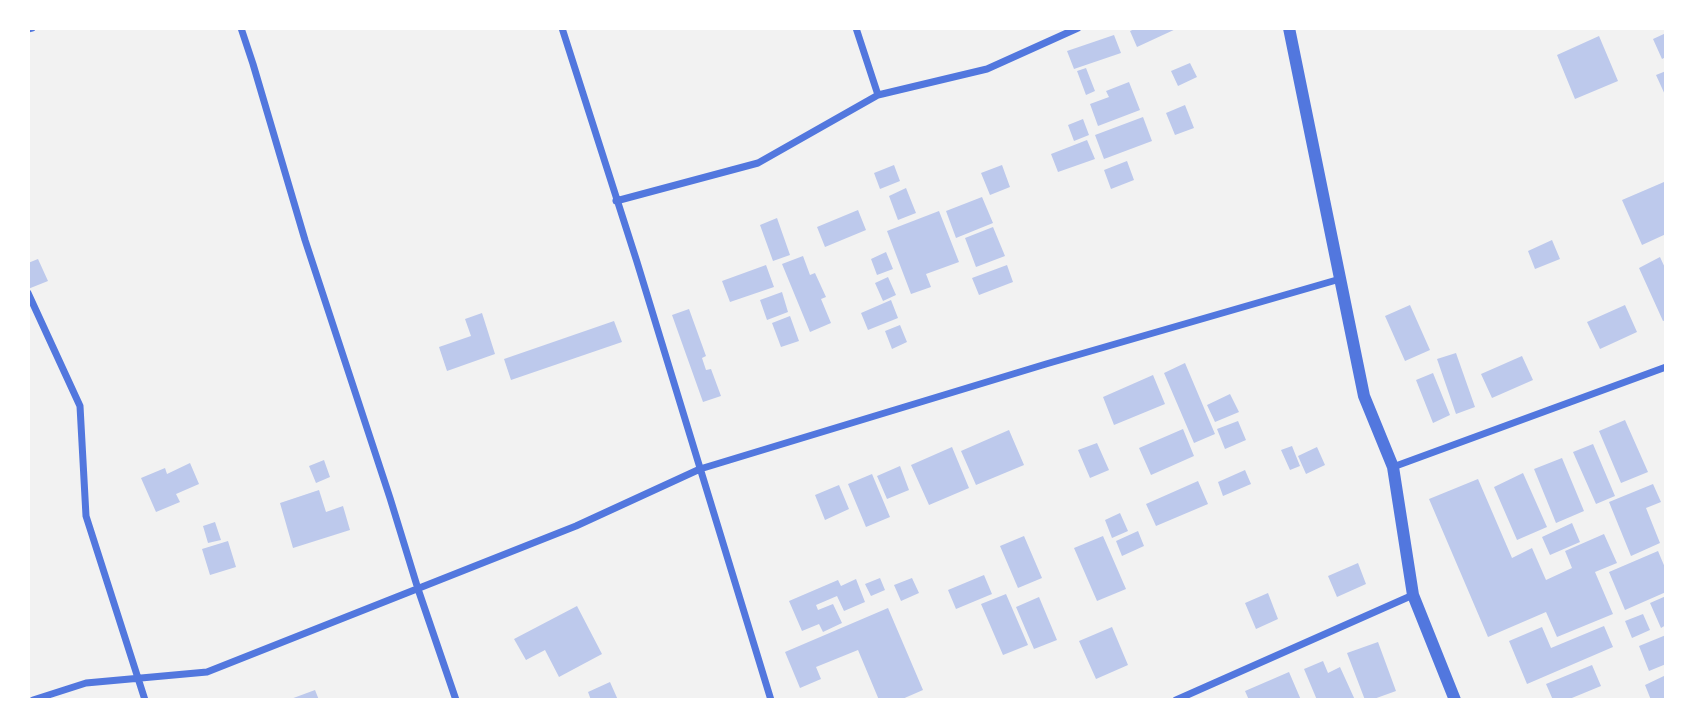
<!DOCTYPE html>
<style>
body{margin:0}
#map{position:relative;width:1694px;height:728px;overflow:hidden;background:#f2f2f2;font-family:"Alegreya Sans",sans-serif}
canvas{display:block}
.frame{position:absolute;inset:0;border:30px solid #fff;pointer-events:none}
</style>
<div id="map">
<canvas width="1694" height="728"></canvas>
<div class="frame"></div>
</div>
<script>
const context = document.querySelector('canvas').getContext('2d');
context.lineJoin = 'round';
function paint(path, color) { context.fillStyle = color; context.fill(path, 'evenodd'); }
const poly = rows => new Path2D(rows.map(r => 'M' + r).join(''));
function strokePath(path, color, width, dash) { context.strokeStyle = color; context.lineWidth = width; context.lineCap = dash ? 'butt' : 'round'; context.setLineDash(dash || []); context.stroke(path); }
paint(poly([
 [1137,28,1178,28,1137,47,1130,31],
 [1666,33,1666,57,1662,59,1653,39],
 [1114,35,1121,53,1074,69,1067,51],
 [1599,36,1618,81,1575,99,1557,55],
 [1190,63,1197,77,1178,86,1171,71],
 [1086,68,1095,91,1086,95,1077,71],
 [1666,71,1666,97,1656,75],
 [1129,82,1140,110,1098,126,1090,104,1109,97,1106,91],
 [1185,105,1194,128,1175,135,1166,113],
 [1143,117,1152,141,1104,159,1095,135],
 [1083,119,1089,135,1074,141,1068,125],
 [1087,140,1095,159,1058,172,1051,154],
 [1127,161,1134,180,1111,189,1104,170],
 [894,165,900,181,880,189,874,173],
 [1002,165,1010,187,990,195,981,173],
 [1664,182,1666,186,1666,234,1642,245,1622,200],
 [906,188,916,213,898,220,889,196],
 [982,197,993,223,956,238,946,211],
 [858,210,866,230,825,247,817,227],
 [939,211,959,262,926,274,931,287,911,294,887,231],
 [777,218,790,255,773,261,760,225],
 [993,227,1005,256,976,267,965,238],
 [1552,240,1560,259,1535,269,1528,251],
 [886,252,893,269,877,275,871,259],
 [803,256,810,275,815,273,826,297,821,299,831,323,810,332,782,264],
 [1660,257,1666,270,1666,320,1663,321,1639,268],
 [38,259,48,281,28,289,28,263],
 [766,265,774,287,730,302,722,281],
 [1007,265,1013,282,979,295,972,278],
 [888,277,896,295,883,301,875,283],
 [782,292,788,312,767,320,760,300],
 [891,300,898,318,868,330,861,313],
 [1410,305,1430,350,1405,361,1385,316],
 [1625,305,1637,332,1600,349,1587,322],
 [689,309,706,356,702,358,706,370,711,369,721,396,703,402,672,315],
 [482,313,495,354,447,371,439,347,471,336,465,319],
 [790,316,799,341,781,347,772,323],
 [614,321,622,342,511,380,504,359],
 [900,325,907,342,892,349,885,331],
 [1456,353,1475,407,1456,414,1437,359],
 [1522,356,1533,380,1492,398,1481,374],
 [1185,363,1215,434,1194,443,1164,373],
 [1433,373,1450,415,1433,423,1416,380],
 [1153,375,1165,404,1114,425,1103,397],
 [1230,394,1239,412,1215,422,1207,405],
 [1625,420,1648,472,1621,483,1599,431],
 [1238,421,1246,440,1225,449,1217,429],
 [1183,429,1194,456,1151,475,1139,448],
 [1009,430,1024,465,976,485,961,451],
 [1097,443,1109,470,1090,478,1078,450],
 [1593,444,1615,496,1596,504,1573,452],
 [1292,446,1300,466,1290,470,1281,450],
 [952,447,969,488,929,505,911,465],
 [1317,447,1325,465,1306,474,1298,456],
 [1562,458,1584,511,1556,523,1534,469],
 [324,460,330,477,316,483,309,466],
 [190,463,199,484,176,494,180,502,156,512,141,478,165,468,167,474],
 [900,466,909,490,887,499,877,476],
 [1245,470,1251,484,1223,496,1218,482],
 [1523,473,1547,527,1517,540,1494,487],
 [872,474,890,517,866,527,848,484],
 [1478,479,1512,558,1532,548,1546,580,1572,568,1565,551,1604,534,1617,563,1595,572,1613,614,1557,637,1546,612,1488,637,1429,499],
 [1198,481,1208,504,1156,526,1146,504],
 [1653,484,1661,502,1646,508,1660,543,1631,556,1609,502],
 [839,485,849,509,825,520,815,495],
 [319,490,326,512,343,506,350,530,293,548,280,503],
 [1120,513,1128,531,1112,538,1105,520],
 [215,522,221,540,208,543,203,526],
 [1572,523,1580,542,1550,555,1542,537],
 [1138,531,1144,546,1122,556,1116,541],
 [1024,536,1042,578,1018,588,1000,546],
 [1103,536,1126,589,1097,601,1074,548],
 [228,541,236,567,210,575,202,549],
 [1658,551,1666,570,1666,592,1625,610,1609,572],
 [1358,563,1366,584,1337,597,1328,576],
 [984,575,992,594,956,609,948,590],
 [880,578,885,590,871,596,865,584],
 [912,578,919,593,901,601,894,585],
 [856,579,865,602,844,611,837,596,816,605,818,610,833,604,842,623,823,632,819,624,802,631,789,601,838,580,841,586],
 [1268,593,1278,619,1256,629,1245,603],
 [1006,594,1028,645,1003,655,981,604],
 [1666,596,1666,625,1661,628,1650,603],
 [1039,597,1057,640,1034,649,1016,607],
 [577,606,602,654,559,677,545,650,526,660,514,639],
 [888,608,923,690,900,700,879,700,858,650,816,667,821,679,800,688,785,652],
 [1643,614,1650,630,1632,638,1625,621],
 [1604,626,1613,647,1527,684,1509,641,1542,627,1551,648],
 [1112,627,1128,665,1096,679,1079,641],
 [1666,635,1666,664,1649,671,1639,646],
 [1378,642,1396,691,1371,700,1365,700,1347,653],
 [1323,661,1328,673,1340,667,1355,700,1317,700,1304,669],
 [1592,665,1601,686,1567,700,1553,700,1546,684],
 [1289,672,1301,700,1249,700,1245,691],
 [1666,675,1666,700,1651,700,1645,685],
 [610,682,618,700,591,700,588,692],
 [315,690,319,700,288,700]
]), '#bdc9ec');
strokePath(poly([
 [241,28,253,64,305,240,390,498,418,589,456,700],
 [562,28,637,262,771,700],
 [856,28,878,95],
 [28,29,32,28],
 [616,201,758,163,878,95,987,69,1078,28],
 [28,293,80,406,86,516,145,700],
 [1393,467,1666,367],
 [33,700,86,683,207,672,576,526,700,469,1046,364,1340,279],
 [1176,700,1413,595]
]), '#5277de', 7);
strokePath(poly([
 [1289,28,1364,396,1393,467,1413,595,1455,700]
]), '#5277de', 12);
</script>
